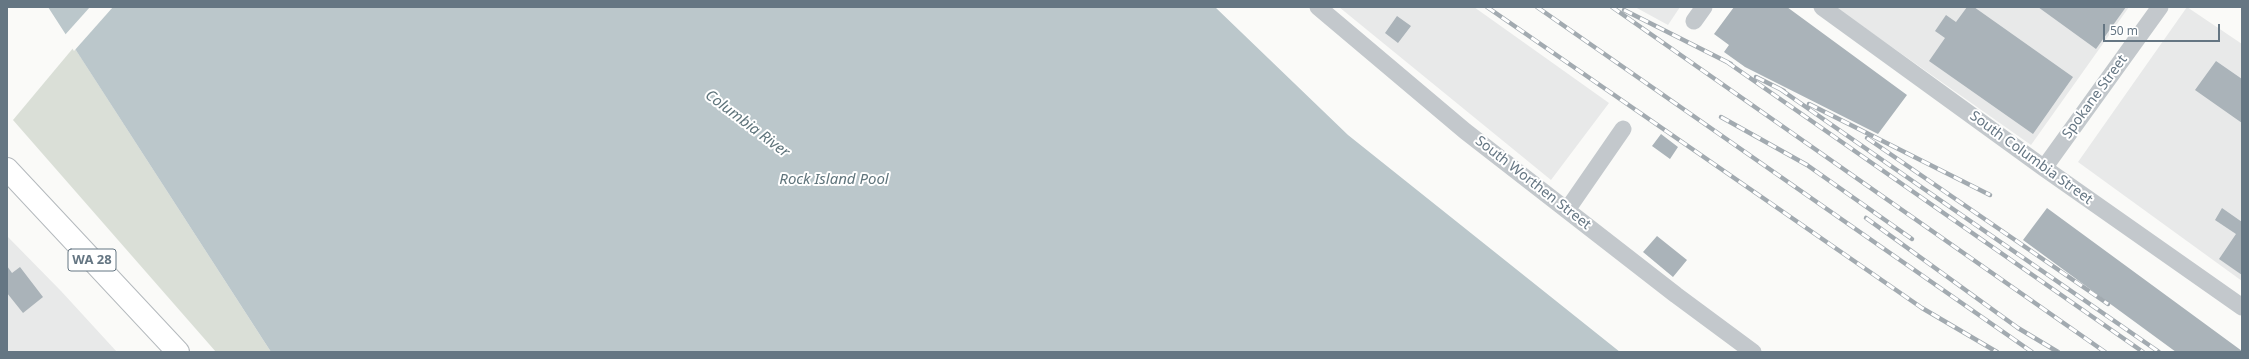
<!DOCTYPE html>
<style>
body{margin:0}
#map{position:relative;width:2249px;height:359px;overflow:hidden;background:#fafaf8;font-family:"Noto Sans",sans-serif}
canvas{display:block}
.frame{position:absolute;inset:0;border:8px solid #657683;pointer-events:none}
.scale{position:absolute;left:2103px;top:24px;width:117px;height:18px;box-sizing:border-box;border:2px solid #657683;border-top:0;padding-left:5px;font-size:12px;line-height:14px;white-space:nowrap;color:#657683;-webkit-text-stroke:3px #fff;paint-order:stroke}
</style>
<div id="map">
<canvas width="2249" height="359"></canvas>
<div class="frame"></div>
<div class="scale">50 m</div>
</div>
<script>
const context = document.querySelector('canvas').getContext('2d');
context.lineJoin = 'round';
function paint(path, color) { context.fillStyle = color; context.fill(path, 'evenodd'); }
const poly = rows => new Path2D(rows.map(r => 'M' + r).join(''));
function strokePath(path, color, width, dash) { context.strokeStyle = color; context.lineWidth = width; context.lineCap = dash ? 'butt' : 'round'; context.setLineDash(dash || []); context.stroke(path); }
function drawText(font, color, halo, rows, align = 'center') {
  context.font = font + ' "Noto Sans",sans-serif'; context.lineWidth = 4; context.setLineDash([]); context.textBaseline = 'middle'; context.strokeStyle = halo; context.fillStyle = color; for (const [text, x, y, turn = 0] of rows) {
    context.save(); context.translate(x, y); context.rotate((+turn || 0) * Math.PI / 180); context.textAlign = isNaN(turn) ? turn : align; if (halo) context.strokeText(text, 0, 0); context.fillText(text, 0, 0); context.restore();
  }
}
paint(poly([
 [1339,7,1474,7,1609,103,1551,180],
 [1635,7,1680,7,1668,25],
 [1835,7,2129,7,2031,145],
 [2187,7,2242,44,2242,281,2078,162],
 [7,236,61,291,117,352,7,352]
]), '#e8e9e9');
paint(poly([
 [74,47,271,352,216,352,13,120]
]), '#dadfd7');
paint(poly([
 [48,7,1215,7,1348,135,1620,352,271,352]
]), '#bbc7cb');
paint(poly([
 [90,7,113,7,74,51,64,36]
]), '#fafaf8');
paint(poly([
 [1734,7,1787,7,1907,95,1878,134,1745,67,1724,52,1729,45,1714,34],
 [1967,7,1974,7,2073,77,2033,134,1929,61,1945,38,1935,31,1946,15,1956,22],
 [2038,7,2126,7,2096,49],
 [1397,16,1411,26,1398,43,1385,33],
 [2216,61,2242,79,2242,123,2195,90],
 [1661,134,1678,147,1670,159,1652,146],
 [2047,208,2242,351,2242,352,2176,352,2023,240],
 [2222,208,2242,222,2242,275,2219,259,2236,234,2215,220],
 [1657,236,1687,260,1673,277,1643,252],
 [7,266,12,273,20,267,43,297,23,313,7,293]
]), '#aab3b9');
const highway = poly([
 [7,169,178,352]
]);
strokePath(highway, '#b4b9bd', 24);
strokePath(poly([
 [1318,7,1465,131,1676,295,1753,352],
 [1822,7,2044,168,2242,307],
 [1694,21,1704,7],
 [2044,168,2160,7],
 [1567,210,1623,129]
]), '#c3c8cc', 17);
strokePath(highway, '#fff', 22);
const rail = poly([
 [1487,7,1922,308,1997,352],
 [1537,7,2032,352],
 [1612,7,2105,352],
 [1624,10,1731,64],
 [1727,62,2143,352],
 [1756,77,1784,91],
 [1780,89,2159,352],
 [1809,104,1990,195],
 [1721,117,1807,165,1912,239],
 [1867,138,2108,304],
 [1866,218,2018,328,2058,352]
]);
strokePath(rail, '#a2aab0', 4.5);
strokePath(rail, '#fff', 3, [9]);
for (const [x, y, w] of [
 [92,260,48]
]) { const box = new Path2D(); box.roundRect(x - w / 2, y - 11, w, 22, 3); context.fillStyle = '#fff'; context.fill(box); strokePath(box, '#657683', 1); }
drawText('bold 13px', '#657683', null, [
 ["WA 28",92,260]
]);
drawText('14px', '#657683', '#fff', [
 ["Spokane Street",2095,97,-54],
 ["South Columbia Street",2031,158,36],
 ["South Worthen Street",1533,183,38]
]);
drawText('italic 15px', '#60757c', '#fff', [
 ["Columbia River",747,124,37],
 ["Rock Island Pool",834,180]
]);
</script>
